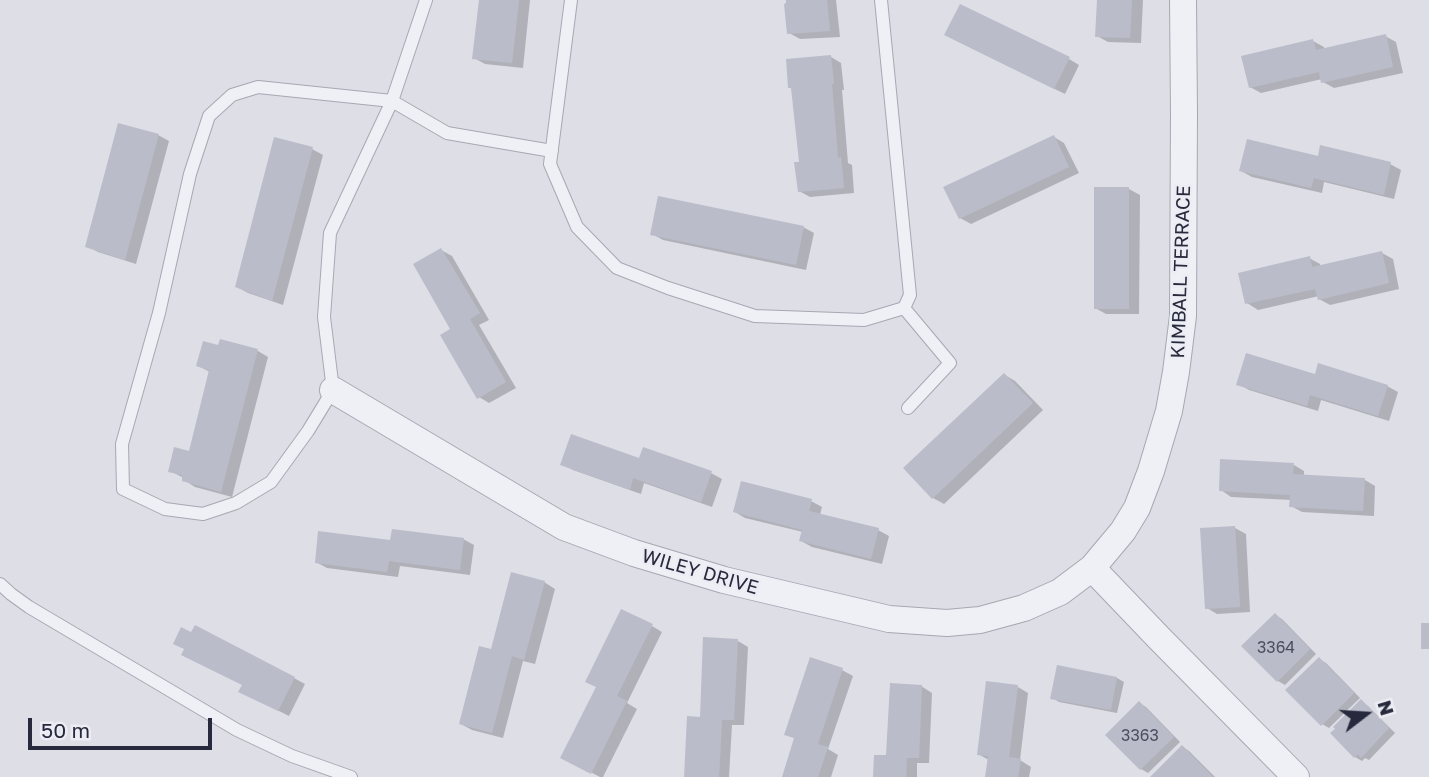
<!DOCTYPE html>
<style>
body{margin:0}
#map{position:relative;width:1429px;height:777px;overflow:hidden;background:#dddee6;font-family:"Golos Text",sans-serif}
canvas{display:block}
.north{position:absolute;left:1331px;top:679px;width:70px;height:70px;-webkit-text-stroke:5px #ecedf4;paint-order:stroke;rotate:73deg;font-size:19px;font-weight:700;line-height:28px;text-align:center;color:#27293c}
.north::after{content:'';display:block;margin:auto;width:24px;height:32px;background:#27293c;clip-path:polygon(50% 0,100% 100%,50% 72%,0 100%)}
.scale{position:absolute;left:28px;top:718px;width:184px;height:32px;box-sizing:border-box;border:4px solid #27293c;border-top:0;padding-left:9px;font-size:21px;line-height:24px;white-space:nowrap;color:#27293c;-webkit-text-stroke:5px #ecedf4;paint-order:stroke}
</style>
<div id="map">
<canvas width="1429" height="777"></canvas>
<div class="north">N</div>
<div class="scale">50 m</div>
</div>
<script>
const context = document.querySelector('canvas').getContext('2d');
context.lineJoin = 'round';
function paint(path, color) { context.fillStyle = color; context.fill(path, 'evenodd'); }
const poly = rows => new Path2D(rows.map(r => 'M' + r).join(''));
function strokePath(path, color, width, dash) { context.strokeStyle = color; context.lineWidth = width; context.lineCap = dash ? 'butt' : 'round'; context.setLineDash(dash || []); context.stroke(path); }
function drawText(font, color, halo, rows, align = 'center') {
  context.font = font + ' "Golos Text",sans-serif'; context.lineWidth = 5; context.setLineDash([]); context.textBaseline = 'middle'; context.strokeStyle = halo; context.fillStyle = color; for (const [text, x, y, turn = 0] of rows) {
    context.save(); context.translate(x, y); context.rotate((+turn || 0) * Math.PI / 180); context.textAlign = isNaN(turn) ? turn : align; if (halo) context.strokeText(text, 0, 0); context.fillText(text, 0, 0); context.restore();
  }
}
paint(poly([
 [481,0,530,0,523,68,485,64,474,58],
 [788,0,836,0,840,37,800,39,789,33],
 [1099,0,1143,0,1141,43,1108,42,1097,36],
 [1385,36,1396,42,1403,73,1334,88,1323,82,1322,79,1261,93,1250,87,1313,41,1324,47,1324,50],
 [957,41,1069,59,1079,65,1065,94],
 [831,57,841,63,844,90,842,90,848,163,852,165,854,193,810,197,799,191,800,163,793,89,790,87],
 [158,135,169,141,136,264,98,252,87,246],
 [1054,137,1064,143,1079,173,971,224,960,218],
 [312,149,323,155,283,305,248,293,237,287],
 [1319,158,1390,164,1401,170,1394,199,1324,182,1322,193,1252,177,1241,171],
 [1129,189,1140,195,1139,314,1106,314,1095,308],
 [803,227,814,233,806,270,663,240,652,234],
 [441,250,452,256,489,320,479,325,516,388,489,403,479,397,453,330],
 [1382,253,1393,259,1399,289,1330,305,1319,299,1319,296,1258,310,1247,303,1309,258,1320,264,1321,267],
 [221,341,258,351,268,357,232,497,195,487,184,480,184,478,170,471,190,453,210,372,198,366,219,347],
 [1005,375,1015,381,1043,410,944,504,933,498],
 [1316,376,1387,386,1398,392,1389,421,1321,400,1318,411,1249,390,1238,384],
 [644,449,711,473,722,479,712,507,644,483,641,494,573,470,562,464,640,461],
 [1294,465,1304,471,1304,477,1365,480,1375,486,1374,516,1302,512,1291,506,1292,500,1231,497,1221,490],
 [811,501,822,507,820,515,878,530,889,536,882,564,812,547,801,541,803,532,745,518,735,512],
 [1235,528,1246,534,1250,612,1217,614,1207,608],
 [463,539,474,545,470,575,400,566,398,577,327,568,316,562,392,542],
 [544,582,555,589,535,664,523,661,503,738,472,730,461,724,492,651],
 [1275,615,1282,619,1316,654,1285,685,1278,681],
 [652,626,662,632,627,703,637,709,603,777,600,777,573,763,597,687],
 [192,635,294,678,305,684,289,716,251,697,244,685],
 [738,641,748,647,744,725,732,725,729,777,686,777],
 [1319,659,1326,663,1360,698,1329,728,1322,724],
 [842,670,853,676,828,749,838,755,831,777,783,777,796,739,786,734],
 [1117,678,1124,682,1117,713,1059,702,1052,698],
 [921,686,932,693,929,763,917,763,917,777,875,777,888,757],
 [1018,687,1028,693,1020,760,1031,767,1029,777,987,777,989,760,978,754],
 [1361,702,1368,706,1395,733,1369,760,1365,758,1362,761,1355,757],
 [1139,703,1146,707,1180,742,1148,773,1141,769,1108,735],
 [1183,747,1189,751,1215,777,1152,777]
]), '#0003');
paint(poly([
 [479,0,519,0,512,63,472,59],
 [786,0,827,0,830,31,787,34,784,4,786,3],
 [1097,0,1132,0,1130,38,1095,37],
 [960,4,1070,57,1054,89,944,35],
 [1386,34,1393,67,1321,83,1319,72,1249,88,1241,56,1313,39,1316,50],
 [831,55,834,84,832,84,838,158,841,157,844,188,798,192,794,162,799,162,791,88,788,88,786,59],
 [118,123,159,134,125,260,85,247],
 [1054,135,1069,167,959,219,943,187],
 [274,137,313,147,272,301,235,287],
 [1247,139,1318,156,1320,145,1391,162,1384,195,1314,178,1311,188,1239,171],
 [1094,187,1129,187,1129,309,1094,309],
 [658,196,804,226,796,265,650,235],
 [441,248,480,313,470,319,506,382,477,399,440,335,450,329,413,264],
 [1382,251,1389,283,1318,300,1315,289,1245,304,1238,273,1310,256,1312,267],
 [220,339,258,349,221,492,182,481,182,475,168,472,174,447,189,451,209,370,196,366,203,341,218,345],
 [1246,353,1315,374,1318,363,1388,385,1378,416,1310,395,1307,406,1236,385],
 [1004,373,1033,403,932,499,903,468],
 [571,434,639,458,643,447,712,471,701,502,633,478,630,490,560,465],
 [1220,459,1294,463,1293,474,1365,478,1363,511,1289,507,1290,495,1219,491],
 [741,481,812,499,809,511,879,528,871,559,799,541,802,530,733,512],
 [1235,526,1240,607,1205,609,1200,528],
 [392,529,464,538,460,570,389,561,387,572,315,563,318,531,390,540],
 [511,572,545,581,524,660,512,656,492,733,459,724,479,646,491,649],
 [621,609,653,624,617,696,627,701,591,774,560,758,596,687,585,682],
 [1275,613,1310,649,1277,682,1241,646],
 [1421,623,1429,623,1429,649,1421,649],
 [195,625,295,677,278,711,238,692,242,685,181,655,184,649,173,644,181,627,191,632],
 [703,637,738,639,734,720,722,720,719,777,684,777,687,716,700,717],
 [810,657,843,668,818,744,828,747,818,777,782,777,794,738,784,735],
 [1319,657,1354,693,1321,726,1285,690],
 [1057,665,1117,677,1111,710,1050,699],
 [986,681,1018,685,1009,757,1021,759,1018,777,985,777,988,756,977,755],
 [890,683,922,685,919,758,907,758,906,777,873,777,874,755,886,755],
 [1361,699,1389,728,1361,758,1358,754,1354,758,1330,733,1335,729,1333,727],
 [1139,701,1174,737,1140,770,1105,735],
 [1182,745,1213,777,1150,777]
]), '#babcc9');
const lane = poly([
 [426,0,392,101,330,233,324,317,333,390,308,431,271,482,236,503,203,514,165,509,123,489,122,444,159,313,190,174,209,116,232,95,258,87,392,101,447,133,552,151],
 [571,0,550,164,577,227,617,268,668,288,755,316,864,320,904,308,910,295,881,0],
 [904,308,950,363,908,408],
 [0,584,11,594,29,607,237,730,292,756,351,777]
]);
const street = poly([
 [333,390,564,527,634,553,724,580,889,619,947,623,980,620,1024,608,1060,592,1092,568,1123,531,1137,508,1151,471,1169,411,1176,372,1183,316,1184,114,1183,0],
 [1092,568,1159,638,1296,777]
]);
strokePath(lane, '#a6a8b3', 14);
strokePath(street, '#a6a8b3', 28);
strokePath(lane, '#eff0f5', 12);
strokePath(street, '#eff0f5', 26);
drawText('16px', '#4c4e5f', null, [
 ["3364",1276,648],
 ["3363",1140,736]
]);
drawText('19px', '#27293c', '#ecedf4', [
 ["KIMBALL TERRACE",1181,272,-88],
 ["WILEY DRIVE",700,572,16]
]);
</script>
